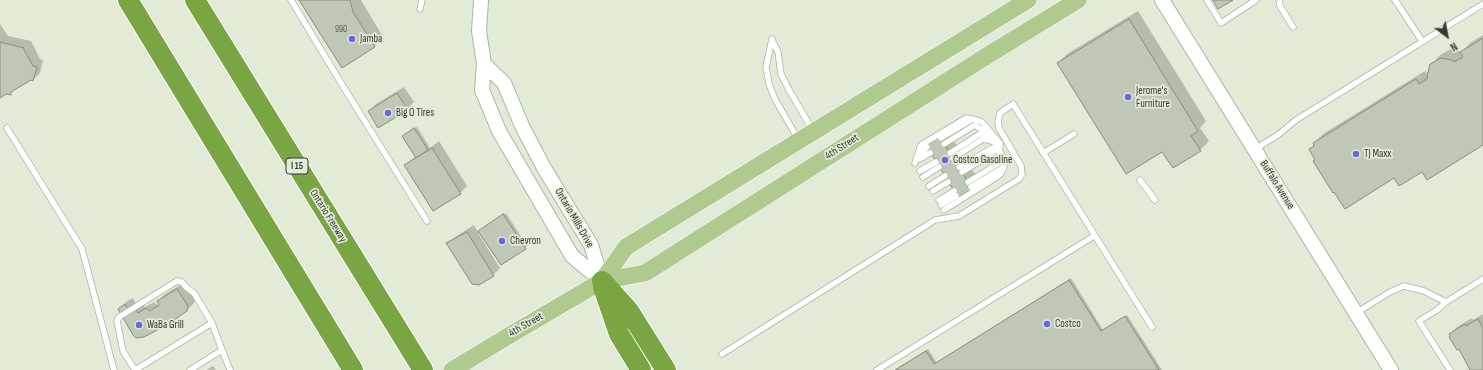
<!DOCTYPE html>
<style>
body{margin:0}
#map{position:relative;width:1483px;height:370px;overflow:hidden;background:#e1ebd8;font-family:"Sofia Sans Condensed",sans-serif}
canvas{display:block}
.north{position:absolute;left:1427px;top:16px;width:40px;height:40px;-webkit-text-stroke:3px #e1ebd8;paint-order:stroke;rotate:148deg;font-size:11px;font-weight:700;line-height:16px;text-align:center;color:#353931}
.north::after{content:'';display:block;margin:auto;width:14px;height:18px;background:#353931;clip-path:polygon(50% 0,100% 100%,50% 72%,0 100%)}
</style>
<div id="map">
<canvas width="1483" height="370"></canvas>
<div class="north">N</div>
</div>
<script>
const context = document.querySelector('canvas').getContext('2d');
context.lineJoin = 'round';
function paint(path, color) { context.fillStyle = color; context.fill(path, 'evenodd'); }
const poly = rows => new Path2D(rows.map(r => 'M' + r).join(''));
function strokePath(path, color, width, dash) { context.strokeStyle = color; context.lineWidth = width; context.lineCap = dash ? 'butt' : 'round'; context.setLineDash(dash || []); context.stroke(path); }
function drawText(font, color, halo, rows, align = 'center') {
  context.font = font + ' "Sofia Sans Condensed",sans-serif'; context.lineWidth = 3.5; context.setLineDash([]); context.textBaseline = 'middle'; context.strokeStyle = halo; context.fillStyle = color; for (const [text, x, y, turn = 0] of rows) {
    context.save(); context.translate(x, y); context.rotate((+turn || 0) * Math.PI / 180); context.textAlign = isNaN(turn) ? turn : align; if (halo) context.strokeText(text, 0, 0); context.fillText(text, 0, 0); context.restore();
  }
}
paint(poly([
 [300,0,361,0,383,37,374,46],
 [1138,11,1206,121,1200,128,1209,141,1200,150,1163,150,1058,63,1067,54],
 [0,24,8,36,31,41,40,59,43,60,40,73,33,80,31,79,16,88,10,94,6,93,0,96],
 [1483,35,1483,144,1423,170,1316,160,1310,150,1315,145,1314,143,1323,134,1425,71,1428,75,1431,65,1440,55,1451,49,1462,52,1470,43],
 [404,87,414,102,407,109,369,111,376,104],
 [417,127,430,148,439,141,467,186,460,193,406,165,416,156,405,134],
 [947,130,980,182,973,189,934,138],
 [506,213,527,246,525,248,480,232,478,233,500,268,493,275,448,244,455,237,474,225,478,232],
 [1071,278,1103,330,1127,315,1162,370,895,370,928,349,937,363],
 [185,282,195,299,194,303,187,310,161,327,119,309,126,302,133,298,137,306,143,303,145,307,154,302,157,305,160,303,158,301,165,294],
 [1483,314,1483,370,1471,370,1459,348,1450,334,1457,327,1472,318,1473,320],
 [213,366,216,370,206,370]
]), '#0003');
const building = poly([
 [299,0,350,0,353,12,375,47,342,68,299,0],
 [1213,0,1233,0,1218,9,1213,0],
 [1129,19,1198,131,1191,136,1201,151,1173,168,1162,152,1126,174,1057,63,1129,19],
 [1483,38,1483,145,1427,180,1422,172,1399,186,1394,178,1345,209,1334,192,1333,193,1313,161,1315,160,1309,149,1314,146,1313,143,1416,79,1419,84,1428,78,1427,76,1430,64,1441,58,1452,60,1454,62,1463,57,1460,52,1483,38],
 [0,42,24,48,24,50,33,66,37,67,33,81,31,80,11,92,11,95,6,94,0,98,0,42],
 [397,93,408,110,378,128,368,111,397,93],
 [414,128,428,150,416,158,402,136,414,128],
 [939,136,973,190,959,199,926,145,939,136],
 [432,148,461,194,433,211,404,165,432,148],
 [503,214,526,249,501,265,478,231,503,214],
 [467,232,494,276,479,285,472,284,446,243,467,232],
 [1069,280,1101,331,1125,316,1159,370,895,370,926,351,934,364,1069,280],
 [177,289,188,306,187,311,161,329,161,328,144,337,136,338,133,335,118,309,125,304,130,312,135,309,138,313,146,308,150,311,159,305,157,301,177,289],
 [1478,319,1483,328,1483,370,1470,370,1459,349,1457,350,1449,337,1450,336,1449,334,1465,324,1466,326,1478,319]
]);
paint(building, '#bfc8b6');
strokePath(building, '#858e7d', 1);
const service = poly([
 [291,0,341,83,427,221],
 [1207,0,1221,23,1256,0],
 [1279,0,1280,6,1293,27],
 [1395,0,1422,41],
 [420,9,422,0],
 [772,39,766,67,769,84,775,99,798,139],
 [772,40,778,52,781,74,789,90,812,129],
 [7,128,82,249,114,370],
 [941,138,973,119,982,122,1000,143,999,163,968,182],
 [944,144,975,125,992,137],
 [1255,149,1278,135,1296,120,1483,4],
 [950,153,980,134,989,138],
 [1043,153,1074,134],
 [918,158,927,147],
 [953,158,983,139,1000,143],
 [920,159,930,153],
 [915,163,921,145,966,118,972,119],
 [959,167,998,145],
 [920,171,936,162],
 [962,172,992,154,1000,144],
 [923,177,939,167],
 [1140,180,1155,200],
 [929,186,945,176],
 [971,187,1004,167,1001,153],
 [933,191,948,182],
 [939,200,954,191],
 [941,205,956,196],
 [944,210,1000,175,1004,167],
 [177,281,182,282,186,287,194,293,212,323,135,370,123,351,117,321,119,317,177,281],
 [1446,302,1483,279],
 [1356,313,1390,292,1404,286,1424,291,1446,302,1437,310,1419,321,1450,370],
 [222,350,230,370],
 [722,354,935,220,959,216,1019,179,1022,174,1021,166,999,128,998,121,1000,113,1013,104,1152,327],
 [190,370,222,350,212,323],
 [877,370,1094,236]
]);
const tertiary = poly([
 [481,0,479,31,484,64,482,90,499,131,572,256,602,281],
 [1162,0,1391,370],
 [484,64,504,83,522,126,544,168,591,245,602,281]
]);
const primary = poly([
 [602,281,626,247,1028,0],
 [452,370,510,335,602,281,645,273,985,57,1078,0]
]);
const motorway = poly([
 [128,0,353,370],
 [195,0,423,370],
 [602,281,629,311,666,370],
 [603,287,619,334,641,370]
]);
strokePath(service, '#acb5a3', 7);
strokePath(tertiary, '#acb5a3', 16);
strokePath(primary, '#fff', 18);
strokePath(motorway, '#fff', 22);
strokePath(service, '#fff', 5.5);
strokePath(tertiary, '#fff', 14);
strokePath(primary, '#afc98e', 17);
strokePath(motorway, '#7aa543', 20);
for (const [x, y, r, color] of [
 [352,39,4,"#6867e1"],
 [1128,97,4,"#6867e1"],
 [388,113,4,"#6867e1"],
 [1356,154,4,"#6867e1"],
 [945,160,4,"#6867e1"],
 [502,241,4,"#6867e1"],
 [1047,324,4,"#6867e1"],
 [139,325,4,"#6867e1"]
]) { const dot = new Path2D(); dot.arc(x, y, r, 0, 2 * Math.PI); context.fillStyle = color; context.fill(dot); strokePath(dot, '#e1ebd8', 1.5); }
drawText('9px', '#585d52', null, [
 ["990",341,30]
]);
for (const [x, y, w] of [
 [297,166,22]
]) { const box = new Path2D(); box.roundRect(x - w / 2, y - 8, w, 16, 3); context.fillStyle = '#e1ebd8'; context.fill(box); strokePath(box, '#353931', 1); }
drawText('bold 10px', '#353931', null, [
 ["I 15",297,166]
]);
drawText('11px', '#353931', '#e1ebd8', [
 ["Jamba",360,39],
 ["Jerome's",1136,91],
 ["Furniture",1136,104],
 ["Big O Tires",396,113],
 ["TJ Maxx",1364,154],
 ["Costco Gasoline",953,160],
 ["Chevron",510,241],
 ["Costco",1055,324],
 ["WaBa Grill",147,325]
], 'left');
drawText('11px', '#353931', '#e1ebd8', [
 ["4th Street",842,147,-33],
 ["Buffalo Avenue",1277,185,58],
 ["Ontario Freeway",328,216,58],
 ["Ontario Mills Drive",574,218,60],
 ["4th Street",526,325,-30]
]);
</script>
